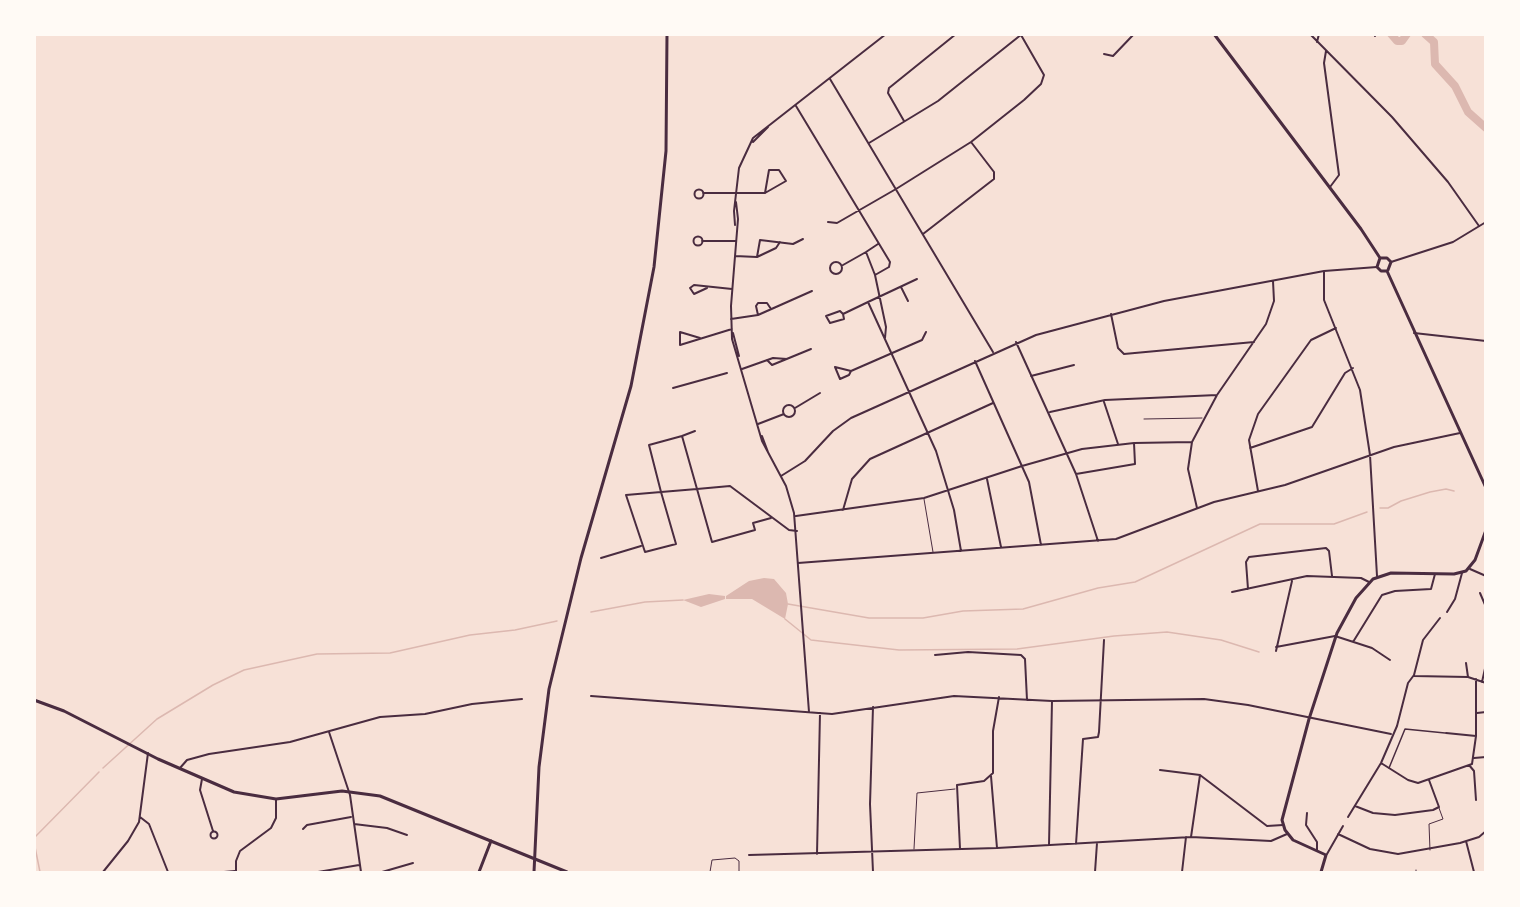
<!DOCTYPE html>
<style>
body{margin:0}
#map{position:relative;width:1520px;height:907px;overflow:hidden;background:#f7e1d7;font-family:"DM Sans",sans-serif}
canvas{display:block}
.frame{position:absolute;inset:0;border:36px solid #fffaf5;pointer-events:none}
</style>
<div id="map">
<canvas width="1520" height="907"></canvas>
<div class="frame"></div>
</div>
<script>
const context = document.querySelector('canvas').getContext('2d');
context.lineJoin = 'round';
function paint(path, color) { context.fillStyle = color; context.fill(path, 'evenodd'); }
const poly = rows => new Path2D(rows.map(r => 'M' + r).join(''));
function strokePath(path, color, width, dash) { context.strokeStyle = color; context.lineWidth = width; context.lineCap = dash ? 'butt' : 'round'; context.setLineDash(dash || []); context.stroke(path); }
paint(poly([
 [764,578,774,579,786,593,788,604,785,619,752,599,726,599,726,596,749,581],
 [709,594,725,596,725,599,701,607,683,600]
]), '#dcb8b0');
strokePath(poly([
 [1380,508,1388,508,1401,501,1430,492,1446,489,1454,491],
 [788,604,869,618,923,618,963,611,1023,609,1098,588,1135,582,1260,524,1334,524,1367,512],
 [591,612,645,602,683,600],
 [785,619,811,640,899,650,1017,649,1114,636,1167,632,1221,640,1259,652],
 [103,768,157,719,213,685,244,670,317,654,390,653,470,635,515,630,557,621],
 [34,838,99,772],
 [34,842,40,872]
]), '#dcb8b0', 1.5);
strokePath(poly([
 [1391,34,1397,41,1402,41,1407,34],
 [1425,34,1434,42,1435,64,1455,86,1468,112,1486,128]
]), '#dcb8b0', 8);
strokePath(poly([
 [1144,419,1202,418],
 [924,499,933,552],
 [914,849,917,793,955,789],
 [1430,850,1429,824,1443,819,1439,808],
 [1416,870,1416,872],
 [710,872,712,860,735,858,739,861,739,872]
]), '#4a2c40', 1);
strokePath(poly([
 [1389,768,1405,729,1445,733]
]), '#4a2c40', 1.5);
strokePath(poly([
 [1310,34,1392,117,1448,182,1479,226],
 [1374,34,1375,36],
 [1317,42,1319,34],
 [1326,51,1324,63,1339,175,1330,187],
 [1104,54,1113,56,1134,34],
 [830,79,993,352],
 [796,106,890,262,889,267,875,275],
 [904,121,888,93,889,88,956,34],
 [753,142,768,127],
 [869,143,938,101,1022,34],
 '694.5 194a4.5 4.5 0 1 1 9 0a4.5 4.5 0 1 1-9 0Z',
 [703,193,765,193,786,181,779,170,769,170,765,193],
 [736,202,738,219,731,306,732,339,762,441,786,486,794,513,809,712],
 [828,222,837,223,896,189,971,142,1024,100,1041,84,1044,75,1021,35],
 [735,225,734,211,739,168,753,138,886,34],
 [923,234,994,179,994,172,971,142],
 '693.5 241a4.5 4.5 0 1 1 9 0a4.5 4.5 0 1 1-9 0Z',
 [702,241,735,241],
 [878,244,866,252,875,275,886,327,885,338],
 [735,256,757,257,776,248,780,242],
 [757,257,760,240,793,244,803,239],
 '830 268a6 6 0 1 1 12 0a6 6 0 1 1-12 0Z',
 [843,265,866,252],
 [1324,271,1324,300,1360,390,1370,455,1377,576],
 [917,279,868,302,936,451,954,510,961,551],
 [901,287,908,301],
 [707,288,694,294,690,288,694,285,732,289],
 [843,314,844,319,830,323,826,316,840,311,843,314,868,302],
 [1111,314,1118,348,1124,354,1254,342],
 [758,315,756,306,758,303,767,303,771,309],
 [731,319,758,315,812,291],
 [733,333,739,356],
 [1414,333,1486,341],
 [700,338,680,332,680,345,732,329],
 [1016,342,1076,474,1098,541],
 [767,360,772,365,811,349],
 [975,361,1029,482,1041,545],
 [742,369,773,358,787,359],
 [851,371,849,375,840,379,835,367,851,371,922,340,926,332],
 [1031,376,1074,365],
 [673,388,727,373],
 [1104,402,1118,444],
 '783 411a6 6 0 1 1 12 0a6 6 0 1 1-12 0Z',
 [795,408,820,393],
 [1050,412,1105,400,1217,395],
 [758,424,784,414],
 [682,436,695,431],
 [762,436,768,452],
 [1250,448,1312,427,1345,373,1353,368],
 [1076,474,1135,464,1134,443],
 [781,476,805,461,833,431,851,418,1036,335,1164,301,1324,271,1377,267],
 [987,479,1001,547],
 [1258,491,1249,440,1258,414,1311,340,1336,328],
 [1197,508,1188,469,1192,442,1217,395,1266,324,1274,301,1273,281],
 [843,510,852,479,870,459,993,403],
 [796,516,924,498,1022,466,1082,449,1134,443,1192,442],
 [771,518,753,523,755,530,712,542,682,436,649,445,661,492,676,544,645,552,626,495,661,492,697,489,730,486,789,530,797,531],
 [601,558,641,546],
 [798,563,1116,539,1214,502,1285,485,1394,447,1460,433],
 [1470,569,1486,576],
 [1248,589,1246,562,1249,557,1326,548,1329,551,1332,576],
 [1232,592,1307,576,1361,578,1369,582],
 [1480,593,1486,607],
 [1447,612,1455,599,1462,573],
 [1353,642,1382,595,1395,591,1431,589,1435,574],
 [1276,647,1335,636,1372,648,1390,660],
 [1276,651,1292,581],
 [935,655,968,652,1021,655,1025,659,1027,700],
 [1466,663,1468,677],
 [1414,676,1468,677,1486,683],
 [1482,682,1486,664],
 [591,696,832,714,954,696,1052,701,1204,699,1248,705,1391,734],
 [1477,713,1486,712],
 [329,732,350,795,361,872],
 [1446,733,1476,736],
 [1474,758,1486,757],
 [1381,763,1408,780,1418,783,1472,764,1476,736,1476,679],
 [1469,765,1474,771,1476,800],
 [180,768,187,760,209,754,290,742,380,717,425,714,472,704,522,699],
 [1160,770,1200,775,1267,826,1283,825],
 [991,776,997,848],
 [202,779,200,790,213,831],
 [1355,806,1373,813,1395,815,1433,810,1439,807,1429,780],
 [1307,813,1306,825,1317,842,1317,850],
 [140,817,149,824,168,872],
 [1348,817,1381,763,1397,726,1408,683,1414,675,1423,640,1440,618],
 [354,824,387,828,407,835],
 [303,829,307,825,351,817],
 '210.5 835a3.5 3.5 0 1 1 7 0a3.5 3.5 0 1 1-7 0Z',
 [1338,834,1370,849,1398,854,1460,843,1479,837,1486,831],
 [1191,837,1200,775],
 [1466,841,1474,872],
 [1076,844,1083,739,1098,737,1099,732,1104,640],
 [1049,845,1052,701],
 [960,849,957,785,984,781,993,773,993,731,999,697],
 [817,854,820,713],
 [1327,854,1343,826],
 [749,855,997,848,1191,837,1271,841,1287,834],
 [103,872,128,841,139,822,148,753],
 [224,872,235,871],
 [236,872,236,861,240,851,271,828,276,818,276,799],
 [318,872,359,865],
 [382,872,413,863],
 [873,872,870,804,873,707],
 [1095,872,1097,843],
 [1182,872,1186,837]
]), '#4a2c40', 2);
strokePath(poly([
 [1391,262,1453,242,1486,222]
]), '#4a2c40', 2);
strokePath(poly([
 [1214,34,1361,229,1380,258],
 [1380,258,1387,258,1391,262,1388,270],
 [1380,258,1377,267,1381,271,1387,271],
 [1387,271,1486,488],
 [34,700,64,711,158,759,234,792,276,799,342,791,380,796,567,872],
 [1321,872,1326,855,1293,840,1285,830,1282,820,1309,719,1337,633,1356,598,1373,579,1391,573,1454,574,1466,571,1475,560,1486,530]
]), '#4a2c40', 3);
strokePath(poly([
 [479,872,491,841],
 [534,872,539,767,549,689,581,558,631,386,654,267,666,151,667,34]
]), '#4a2c40', 3);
</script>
